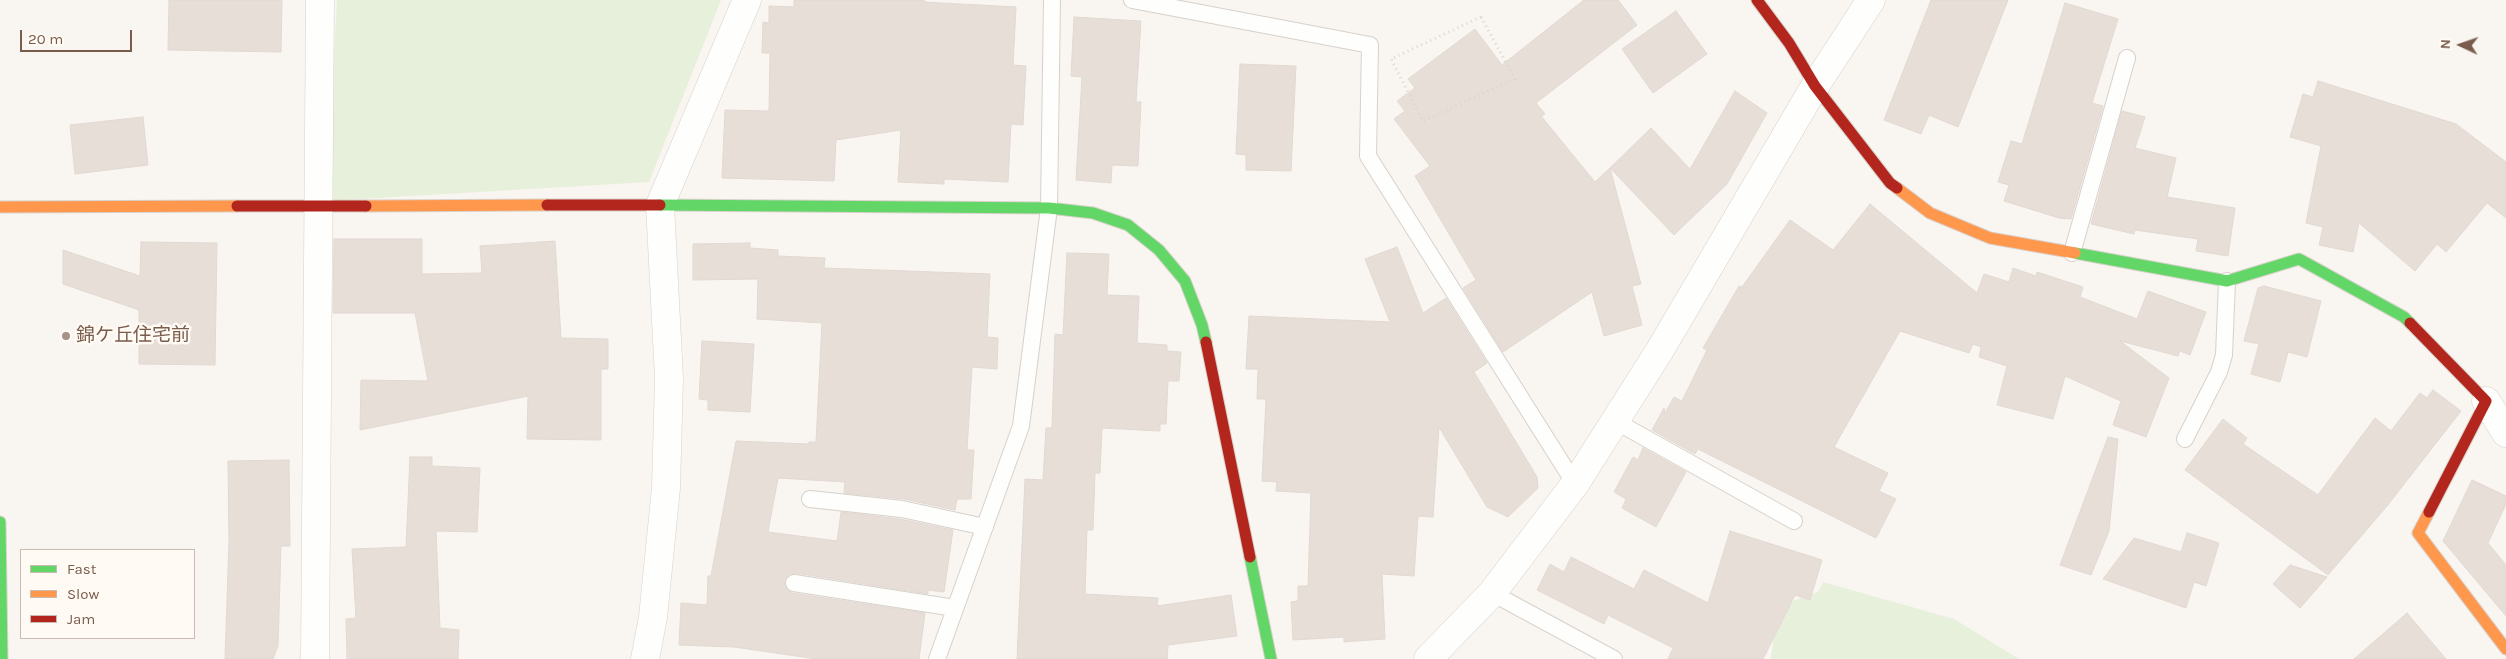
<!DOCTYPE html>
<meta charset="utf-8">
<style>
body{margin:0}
#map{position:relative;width:2506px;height:659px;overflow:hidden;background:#f9f5f0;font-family:Karla,sans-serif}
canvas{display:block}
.legend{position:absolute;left:20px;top:549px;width:175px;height:90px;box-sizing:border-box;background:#fffaf3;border:1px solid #cabbb1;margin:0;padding:6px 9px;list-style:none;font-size:15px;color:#7a5c4d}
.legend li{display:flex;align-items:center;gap:10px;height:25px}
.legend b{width:25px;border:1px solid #cabbb1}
.north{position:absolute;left:2436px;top:20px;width:50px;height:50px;-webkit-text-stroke:4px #fffaf3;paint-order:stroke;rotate:273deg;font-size:14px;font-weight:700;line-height:20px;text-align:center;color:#7a5c4d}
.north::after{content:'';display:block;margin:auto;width:18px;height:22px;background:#7a5c4d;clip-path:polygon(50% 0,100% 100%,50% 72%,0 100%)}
.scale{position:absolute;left:20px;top:30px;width:112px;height:22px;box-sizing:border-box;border:2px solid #7a5c4d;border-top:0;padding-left:6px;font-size:15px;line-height:18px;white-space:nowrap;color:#7a5c4d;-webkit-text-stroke:4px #fffaf3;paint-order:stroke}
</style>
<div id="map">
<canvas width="2506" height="659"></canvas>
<ul class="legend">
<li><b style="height:6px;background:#63d668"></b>Fast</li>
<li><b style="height:6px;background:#ff974d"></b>Slow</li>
<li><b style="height:6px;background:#b3261e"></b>Jam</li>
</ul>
<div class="north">N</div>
<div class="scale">20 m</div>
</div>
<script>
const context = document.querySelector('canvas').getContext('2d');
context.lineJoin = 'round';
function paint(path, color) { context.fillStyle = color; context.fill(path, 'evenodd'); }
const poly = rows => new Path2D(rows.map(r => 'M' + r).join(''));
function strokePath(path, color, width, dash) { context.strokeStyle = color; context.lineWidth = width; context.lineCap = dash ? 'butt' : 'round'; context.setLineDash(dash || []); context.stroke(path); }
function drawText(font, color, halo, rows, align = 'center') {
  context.font = font + ' Karla,"Noto Sans JP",sans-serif'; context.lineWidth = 5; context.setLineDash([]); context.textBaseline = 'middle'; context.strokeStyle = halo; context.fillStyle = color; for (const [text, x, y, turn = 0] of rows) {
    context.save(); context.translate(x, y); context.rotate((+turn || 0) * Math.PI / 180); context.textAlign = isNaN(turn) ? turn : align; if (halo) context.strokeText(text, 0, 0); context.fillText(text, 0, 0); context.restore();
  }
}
paint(poly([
 [337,0,721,0,649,182,326,201],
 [1823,582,1954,619,2019,659,1771,659,1777,610,1787,603,1818,592]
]), '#e7f0db');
const building = poly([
 [169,0,282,0,281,52,168,50,169,0],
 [794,0,924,0,924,2,1016,7,1013,65,1026,66,1023,125,1011,124,1008,182,944,179,944,184,898,182,901,130,836,140,834,181,722,178,725,110,769,111,770,53,762,53,763,22,769,23,769,6,794,7,794,0],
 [1584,0,1618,0,1637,25,1536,103,1545,114,1541,116,1595,182,1610,168,1641,284,1632,286,1642,325,1604,336,1592,292,1503,352,1463,288,1476,280,1415,176,1430,166,1394,119,1405,111,1397,101,1415,88,1408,79,1475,29,1502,65,1584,0],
 [1931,0,2008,0,1958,127,1929,115,1921,134,1884,120,1931,0],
 [2065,3,2118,19,2092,103,2103,106,2071,219,2059,218,2004,201,2009,185,1998,182,2011,141,2022,144,2065,3],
 [1676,11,1707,54,1653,93,1622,49,1676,11],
 [1074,17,1141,21,1136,102,1141,102,1138,166,1112,165,1111,183,1076,180,1082,77,1071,76,1074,17],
 [1240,64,1296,66,1291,171,1246,170,1246,155,1236,154,1240,64],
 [2318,81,2456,124,2506,162,2506,218,2487,203,2446,252,2437,244,2415,271,2359,223,2353,252,2319,245,2323,227,2306,223,2321,146,2290,137,2303,94,2313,97,2318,81],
 [1735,91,1767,113,1727,184,1674,235,1610,168,1651,128,1690,169,1735,91],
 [2122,111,2145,117,2135,148,2176,158,2167,197,2235,208,2228,256,2196,251,2198,239,2135,230,2134,234,2091,224,2122,111],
 [143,117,148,165,75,174,70,125,143,117],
 [1870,204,1977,293,1984,274,2009,282,2013,268,2036,276,2037,272,2083,287,2080,297,2137,319,2148,291,2206,312,2190,355,2180,351,2178,356,2120,341,2169,378,2146,437,2113,425,2121,401,2065,376,2053,419,1997,405,2007,366,1979,357,1981,347,1973,344,1969,353,1900,331,1834,447,1888,473,1879,491,1896,499,1876,538,1698,449,1695,454,1652,430,1664,408,1665,413,1674,397,1682,401,1707,350,1703,348,1739,286,1742,287,1790,220,1833,250,1870,204],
 [334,239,422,239,422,274,482,273,480,246,555,241,561,338,608,339,608,369,601,369,601,440,527,439,528,396,360,430,361,380,428,381,415,313,333,313,334,239],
 [141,242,217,243,215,365,139,364,139,310,63,284,63,250,140,276,141,242],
 [750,243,750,248,778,250,778,256,825,258,824,268,990,274,987,337,998,338,997,369,972,367,967,450,974,450,971,499,957,499,955,510,904,499,844,493,845,482,778,478,768,532,837,541,841,512,900,519,953,530,944,592,928,590,928,594,796,573,790,574,784,581,785,587,792,593,925,613,919,659,817,659,734,647,679,645,681,603,707,605,708,576,711,576,736,441,809,444,809,442,816,442,822,323,757,319,758,279,693,280,693,244,750,243],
 [1397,247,1423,313,1446,298,1487,363,1474,372,1537,477,1538,488,1508,517,1487,507,1439,427,1433,517,1418,516,1414,576,1382,574,1385,639,1344,642,1344,637,1293,640,1291,602,1298,601,1298,586,1308,586,1311,493,1276,491,1277,482,1262,481,1266,399,1257,399,1258,369,1246,369,1249,316,1390,322,1365,259,1397,247],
 [1067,253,1109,254,1107,295,1139,296,1137,343,1167,345,1167,351,1181,352,1179,381,1168,381,1166,424,1160,424,1160,431,1102,428,1100,473,1095,473,1093,530,1087,530,1085,594,1158,598,1157,606,1231,595,1237,636,1168,645,1167,659,1017,659,1025,479,1043,480,1046,428,1052,428,1055,334,1063,335,1067,253],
 [2264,286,2321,301,2307,357,2288,352,2280,382,2251,374,2259,344,2244,341,2258,288,2264,286],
 [702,341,754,344,750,412,708,410,708,400,699,399,702,341],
 [2433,390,2461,411,2387,506,2328,575,2185,470,2223,419,2247,438,2243,444,2318,495,2375,418,2391,431,2420,393,2427,398,2433,390],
 [2108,437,2118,439,2109,531,2091,575,2060,565,2108,437],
 [1643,448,1686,472,1656,527,1622,508,1626,499,1614,492,1633,457,1638,460,1643,448],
 [410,457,432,457,432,466,480,468,477,532,436,531,440,628,459,630,458,659,347,659,346,619,356,618,352,549,406,547,410,457],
 [289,460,290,546,281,546,278,646,273,659,225,659,229,542,228,461,289,460],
 [2472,480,2506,496,2506,504,2488,543,2506,565,2506,616,2443,541,2472,480],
 [1730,531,1822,560,1810,600,1795,595,1763,659,1668,659,1673,648,1608,615,1604,624,1537,590,1550,564,1564,572,1571,557,1634,589,1644,570,1708,603,1730,531],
 [2187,533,2219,543,2206,586,2194,582,2186,608,2103,579,2134,538,2181,552,2187,533],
 [2290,565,2327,577,2300,608,2273,584,2290,565],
 [2407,613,2446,659,2354,659,2407,613]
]);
paint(building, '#e6ded7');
strokePath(building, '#e2d8d2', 1);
const lane = poly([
 [1132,0,1370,45,1368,156,1575,484],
 [2072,253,2127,58],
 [1615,421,1794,521],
 [2185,439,2219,372,2224,355,2227,281],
 [810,499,902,509,985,527],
 [794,583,955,608],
 [1492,593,1614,659],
 [937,659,1021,426,1049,208,1052,0]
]);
const street = poly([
 [2486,401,2506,433],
 [315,659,320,0],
 [645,659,653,617,666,488,669,378,660,205,747,0],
 [1428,659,1492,593,1575,484,1660,350,1815,86,1871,0]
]);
const fast = poly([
 [660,205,1049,208,1093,213,1128,225,1159,250,1185,281,1202,325,1206,342],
 [2075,253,2227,281,2299,259,2404,317,2410,323],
 [0,522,2,659],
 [1250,557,1271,659]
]);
const slow = poly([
 [1897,188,1930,213,1990,238,2075,253],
 [366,206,547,205],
 [0,207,237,206],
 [2429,512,2418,533,2506,649]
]);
const jam = poly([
 [1757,0,1789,43,1815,86,1890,183,1897,188],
 [547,205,660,205],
 [237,206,366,206],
 [2410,323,2486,401,2429,512],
 [1206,342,1250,557]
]);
strokePath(lane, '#d7d1cb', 18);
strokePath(street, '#d7d1cb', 29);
strokePath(fast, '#d9d2cb', 13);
strokePath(slow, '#d9d2cb', 13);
strokePath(jam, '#d9d2cb', 13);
strokePath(poly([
 [1481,17,1515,79,1423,121,1391,59,1481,17]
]), '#dcd5d0', 3, [1, 4]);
strokePath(lane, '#fefefd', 16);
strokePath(street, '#fefefd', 28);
strokePath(fast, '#63d668', 11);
strokePath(slow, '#ff974d', 11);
strokePath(jam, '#b3261e', 11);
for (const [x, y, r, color] of [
 [66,336,5,"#a69286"]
]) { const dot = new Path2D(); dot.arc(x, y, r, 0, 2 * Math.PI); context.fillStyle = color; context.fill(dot); strokePath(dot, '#fffaf3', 2); }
drawText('19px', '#7a5c4d', '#fffaf3', [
 ["錦ケ丘住宅前",76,336]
], 'left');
</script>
